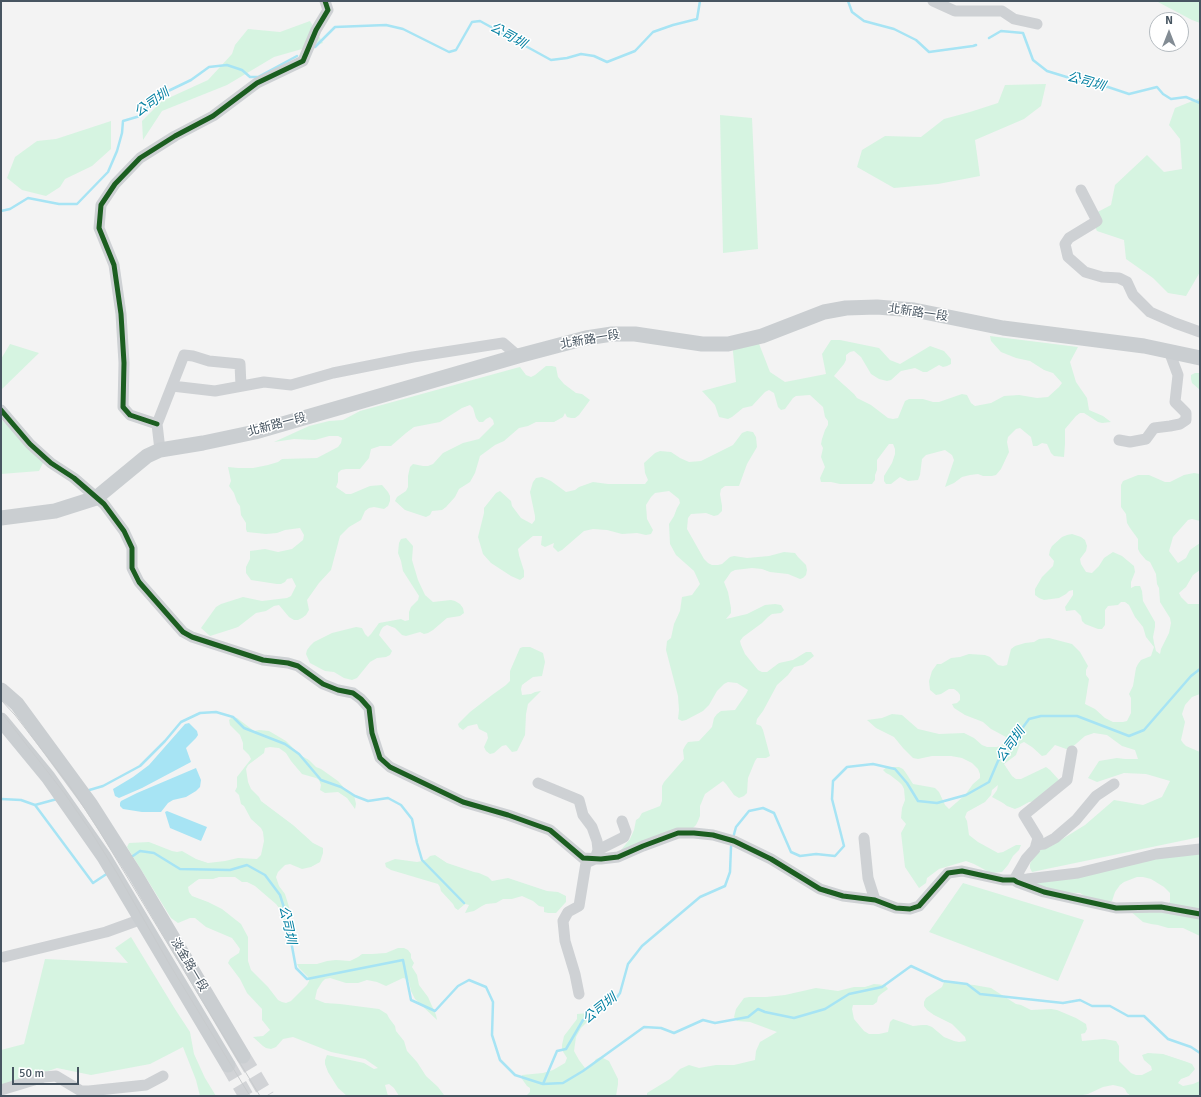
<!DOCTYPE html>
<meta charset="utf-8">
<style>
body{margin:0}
#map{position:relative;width:1201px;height:1097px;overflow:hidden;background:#f3f3f3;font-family:Signika,sans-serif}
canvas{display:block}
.frame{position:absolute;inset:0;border:2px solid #475561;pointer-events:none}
.north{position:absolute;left:1149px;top:12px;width:40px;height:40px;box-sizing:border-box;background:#fff;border:1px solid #b5bbc0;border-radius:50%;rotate:0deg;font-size:11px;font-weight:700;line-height:16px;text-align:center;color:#475561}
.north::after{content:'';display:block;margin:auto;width:14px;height:18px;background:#838c94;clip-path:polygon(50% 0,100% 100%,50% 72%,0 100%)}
.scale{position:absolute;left:12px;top:1067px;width:67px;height:18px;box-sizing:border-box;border:2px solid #475561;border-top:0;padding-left:5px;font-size:12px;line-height:14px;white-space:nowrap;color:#475561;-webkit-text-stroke:3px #fff;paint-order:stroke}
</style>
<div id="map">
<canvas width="1201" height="1097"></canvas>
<div class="frame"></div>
<div class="north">N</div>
<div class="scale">50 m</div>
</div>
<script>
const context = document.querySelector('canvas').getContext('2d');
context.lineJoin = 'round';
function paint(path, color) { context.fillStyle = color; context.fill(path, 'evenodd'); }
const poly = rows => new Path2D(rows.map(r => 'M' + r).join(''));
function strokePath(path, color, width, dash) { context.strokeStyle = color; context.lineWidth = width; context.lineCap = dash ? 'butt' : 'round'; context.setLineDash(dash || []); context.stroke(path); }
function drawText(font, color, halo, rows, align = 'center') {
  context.font = font + ' Signika,"Noto Sans TC",sans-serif'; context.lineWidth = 3; context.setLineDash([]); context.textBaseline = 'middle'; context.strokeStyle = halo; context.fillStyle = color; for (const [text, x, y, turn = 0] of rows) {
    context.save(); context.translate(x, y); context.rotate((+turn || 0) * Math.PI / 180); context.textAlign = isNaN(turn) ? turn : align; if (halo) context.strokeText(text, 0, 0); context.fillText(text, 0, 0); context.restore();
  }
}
paint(poly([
 [1156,1,1200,1,1200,23,1192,20],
 [310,21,323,43,274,57,227,85,162,111,143,140,142,121,162,101,208,80,232,54,235,45,248,29,280,32],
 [1046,84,1041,106,1024,119,975,140,980,176,938,184,894,188,857,167,862,150,885,136,921,137,944,119,970,112,998,103,1005,85],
 [1200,98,1200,272,1186,296,1168,293,1153,278,1126,259,1124,240,1097,231,1090,216,1111,205,1115,185,1147,155,1164,172,1182,169,1180,139,1169,125,1175,108],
 [720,115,752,118,758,249,723,253],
 [111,121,111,149,92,166,65,179,60,187,46,196,22,190,7,178,15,157,37,141,56,139],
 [756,336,770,372,785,382,826,374,822,354,831,340,840,340,879,348,890,360,900,364,930,346,944,351,951,359,951,364,947,366,943,367,939,365,927,372,923,372,915,368,901,371,891,380,887,381,879,379,871,374,861,357,854,351,850,352,846,355,846,360,844,364,834,376,854,394,857,398,871,405,888,418,893,419,898,418,905,401,909,399,923,399,933,402,939,402,962,394,967,395,971,403,975,406,991,403,1004,396,1019,395,1037,398,1048,397,1059,387,1062,383,1053,373,1044,370,1030,361,1016,358,1001,352,991,341,990,336,1078,347,1070,362,1076,382,1087,398,1089,410,1103,416,1111,422,1102,423,1098,422,1084,413,1080,413,1076,416,1065,429,1065,444,1064,457,1054,456,1051,453,1047,444,1042,443,1037,446,1033,446,1031,437,1020,428,1016,429,1008,437,1007,442,1009,452,1001,469,996,475,992,476,983,476,978,474,970,475,962,477,954,483,945,487,954,460,952,455,945,450,926,455,922,459,920,475,918,480,908,481,900,477,891,484,886,484,884,481,884,476,892,463,895,454,895,449,893,444,889,444,877,460,877,470,875,475,875,480,872,484,840,484,831,482,821,482,820,478,825,467,821,457,823,448,821,444,822,439,825,430,828,425,828,421,825,417,823,407,810,395,796,396,793,398,785,409,781,410,778,407,774,393,769,390,765,392,752,406,743,408,732,417,728,419,719,417,715,405,702,391,736,382,732,342],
 [10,344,39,353,1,390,1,359],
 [546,366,552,366,556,367,558,377,564,384,576,393,582,394,590,400,579,415,575,418,571,418,567,417,565,413,563,417,554,422,536,422,528,426,519,428,504,441,495,445,480,456,475,473,470,482,459,489,455,497,446,507,442,510,432,511,430,515,426,517,405,510,395,501,397,497,406,491,408,487,408,476,410,467,413,464,423,466,428,466,433,464,443,453,463,443,479,439,494,424,493,420,490,417,486,419,483,422,479,422,476,418,473,408,470,405,462,408,440,422,414,427,406,433,391,446,380,446,371,449,369,458,360,469,346,469,341,470,338,473,338,482,336,487,346,494,351,494,370,486,382,485,388,492,390,496,390,501,388,506,384,509,374,507,369,508,365,511,361,520,349,527,340,536,331,570,319,583,307,600,309,610,306,615,302,618,298,620,294,620,289,617,279,605,274,606,266,611,256,613,238,627,229,630,210,636,201,628,216,607,221,604,243,597,262,601,287,598,291,596,296,586,292,578,287,579,285,582,281,584,277,584,251,580,246,573,246,567,250,559,250,551,265,549,278,552,292,549,303,540,304,535,300,528,285,530,277,533,266,534,247,532,246,529,246,523,241,515,240,506,237,502,234,493,229,486,231,481,228,467,238,468,253,468,268,465,278,462,282,459,317,458,338,447,341,443,342,438,338,436,329,436,315,440,294,439,274,442,309,426,329,421,343,420,360,411,516,368,520,367,526,375,531,377,535,375],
 [1195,373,1200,373,1200,390,1192,383,1191,379,1191,375],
 [1,419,44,461,39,471,1,474],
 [747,431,753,432,756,437,757,447,747,464,739,486,725,486,721,489,720,494,722,506,722,511,718,515,714,516,706,513,691,514,688,518,687,529,704,559,708,563,712,565,718,565,722,564,730,557,734,556,747,558,769,556,784,552,795,553,798,557,806,565,807,570,806,575,803,578,800,579,788,574,770,572,762,569,752,568,735,570,731,572,724,582,728,592,731,608,731,613,726,619,747,614,765,605,775,604,781,605,784,610,781,613,772,614,768,617,762,623,743,637,740,641,741,645,745,654,758,670,762,672,767,672,779,663,793,660,806,652,811,652,814,656,803,665,794,667,788,675,777,685,763,711,757,719,756,724,761,726,763,730,770,756,766,758,757,758,755,761,748,778,747,793,744,796,739,798,734,795,726,784,723,781,705,794,700,806,700,816,698,821,696,825,693,828,621,850,630,839,634,830,636,820,639,818,642,813,660,806,662,801,662,786,664,782,684,759,683,750,685,746,688,742,699,741,712,727,714,718,717,714,721,711,735,710,746,694,748,690,737,683,728,682,724,684,717,691,709,705,703,711,686,720,682,721,678,719,679,710,678,696,666,650,667,641,671,638,674,624,680,611,682,597,692,595,700,584,694,571,676,555,670,544,669,524,674,516,677,508,680,503,679,499,669,491,655,493,651,497,646,505,647,519,653,530,651,534,646,535,637,533,622,534,607,530,593,529,584,531,562,550,558,552,553,547,554,543,545,547,541,545,542,536,533,536,522,545,518,549,519,555,524,571,524,577,520,580,511,576,491,563,483,554,478,537,484,513,484,508,496,493,500,491,511,501,512,506,521,518,532,524,535,520,535,516,530,492,533,482,536,478,542,477,551,481,566,492,575,490,579,487,593,482,608,484,645,484,648,480,645,473,644,463,655,453,660,451,671,452,680,458,689,462,701,461,733,445,742,433],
 [1194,473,1200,474,1200,521,1192,519,1188,520,1173,537,1169,551,1178,563,1186,558,1190,550,1200,543,1200,570,1193,575,1186,587,1179,593,1181,597,1188,604,1200,604,1200,694,1192,697,1185,705,1182,714,1185,722,1181,740,1183,743,1186,746,1200,752,1200,837,1032,872,1030,868,1030,864,1036,852,1045,848,1051,846,1085,825,1114,800,1143,805,1162,797,1170,781,1146,774,1124,773,1097,782,1088,778,1099,761,1117,758,1125,759,1138,759,1135,750,1122,746,1107,735,1094,733,1085,736,1069,750,1055,745,1046,755,1042,756,1032,747,1024,742,1020,744,1016,755,1004,764,1012,776,1016,779,1021,779,1046,767,1050,770,1059,780,1039,801,1029,802,1020,807,1015,809,1007,806,1003,803,992,797,997,790,998,785,992,790,991,795,985,802,967,812,965,817,967,821,969,835,978,842,998,853,1003,852,1016,845,1021,845,1019,850,1013,856,1008,865,1002,872,993,873,989,872,974,864,966,861,939,869,927,878,926,883,919,888,905,867,901,833,906,824,901,818,902,808,905,800,904,789,902,785,899,782,890,775,886,773,883,770,887,767,899,767,903,769,906,773,913,784,930,787,935,788,939,792,945,805,949,809,965,795,973,784,980,778,980,774,978,769,972,763,962,758,951,756,932,756,918,759,913,758,903,748,894,737,876,728,867,720,882,718,892,714,902,715,918,729,939,734,964,733,974,738,982,745,987,747,997,747,1002,745,1006,737,991,729,983,722,965,715,954,708,952,704,957,703,960,700,960,695,958,692,954,689,949,689,941,694,936,695,930,690,929,681,932,671,937,664,941,664,951,658,960,657,969,654,985,655,990,657,998,665,1003,666,1007,665,1011,649,1015,646,1025,643,1034,642,1039,639,1049,638,1072,644,1080,652,1088,666,1086,670,1086,675,1089,679,1085,704,1095,709,1105,718,1113,722,1123,722,1127,721,1131,713,1131,698,1129,694,1133,686,1136,668,1138,664,1141,660,1151,656,1154,647,1146,637,1143,627,1135,617,1129,605,1125,602,1121,602,1118,605,1108,606,1105,610,1105,625,1102,629,1098,629,1085,624,1082,621,1081,616,1075,610,1066,611,1065,607,1073,595,1073,590,1069,591,1066,594,1059,598,1044,600,1039,598,1035,595,1035,589,1042,577,1053,566,1054,561,1049,555,1050,550,1052,546,1062,537,1067,535,1072,534,1081,537,1085,540,1087,546,1086,551,1080,559,1081,564,1086,572,1092,573,1099,566,1104,558,1113,552,1122,556,1134,566,1135,572,1131,582,1131,588,1135,586,1140,586,1142,591,1143,601,1155,622,1155,627,1153,637,1154,643,1156,651,1160,654,1161,649,1169,633,1171,623,1170,618,1160,602,1159,588,1157,584,1156,574,1150,562,1146,560,1140,553,1138,549,1138,539,1130,528,1127,523,1126,514,1121,507,1121,485,1123,481,1138,475,1149,475,1165,482,1170,482,1184,475],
 [406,538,413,546,412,560,418,580,425,595,433,602,451,600,455,601,460,604,463,608,464,613,460,616,447,618,433,630,428,633,424,634,420,632,406,636,402,635,395,628,387,625,383,627,381,630,379,635,392,651,390,655,386,657,377,658,370,662,357,678,352,680,344,678,334,672,325,671,310,663,306,654,307,650,310,646,314,642,332,633,356,627,362,628,365,634,368,637,371,634,379,623,401,619,405,621,409,620,409,612,411,607,418,600,419,596,403,571,401,561,398,553,399,543,401,539],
 [523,647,530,647,543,653,545,662,542,676,533,677,526,682,522,685,521,689,522,695,531,694,535,692,541,691,528,704,526,714,525,735,517,751,512,752,506,745,502,746,494,753,490,754,486,751,484,747,488,738,487,733,479,729,477,724,468,726,463,730,459,727,458,724,470,712,492,695,506,685,510,681,510,671,520,648],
 [232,717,237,718,254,731,259,730,269,731,286,741,300,755,309,760,316,767,321,769,338,781,345,789,354,795,356,804,355,809,347,798,338,792,325,793,320,790,321,785,319,780,316,778,302,774,291,761,286,753,279,748,270,747,265,748,264,753,248,765,246,769,248,782,251,789,259,797,261,801,293,825,313,843,323,848,323,853,320,862,311,867,302,869,290,864,285,865,278,872,276,877,279,886,285,894,290,910,290,930,283,920,279,908,276,904,255,886,247,882,242,882,235,877,219,877,213,879,199,879,196,881,188,887,189,892,192,896,208,902,222,909,241,924,248,937,248,961,251,970,268,987,278,1000,282,1002,286,1003,291,1001,307,985,309,981,308,977,299,968,297,964,317,964,327,961,336,960,350,961,358,957,362,954,372,954,386,953,398,948,404,948,408,950,411,954,411,958,414,963,412,967,417,975,419,985,428,997,436,1015,437,1020,415,999,411,991,409,982,407,979,403,978,386,986,377,982,367,980,358,983,346,983,330,978,325,979,322,982,317,990,315,999,325,1003,340,1004,379,1009,387,1014,389,1018,395,1026,396,1031,404,1041,407,1051,417,1062,426,1076,438,1087,444,1095,450,1096,399,1096,394,1088,389,1084,385,1085,388,1096,347,1096,338,1088,328,1072,325,1064,325,1060,327,1055,364,1063,374,1069,378,1068,365,1059,331,1052,293,1037,283,1039,276,1047,271,1049,266,1048,263,1046,253,1037,263,1036,270,1030,262,1020,262,1009,247,993,240,979,228,963,230,959,239,953,240,949,238,946,232,938,206,927,195,918,190,918,178,923,171,918,127,847,129,843,149,842,172,851,177,852,182,851,196,859,208,863,225,861,238,858,257,859,261,855,264,841,263,832,261,828,251,819,244,806,241,804,239,795,235,791,237,787,237,777,251,759,249,755,243,749,243,743,240,735,230,725,229,720],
 [1200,844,1200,936,1183,928,1168,928,1158,925,1151,924,1143,922,1129,910,1166,905,1170,902,1170,893,1164,887,1151,879,1143,877,1137,877,1124,882,1120,885,1115,892,1112,901,1108,903,1086,897,1080,893,1043,892,1033,879],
 [435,855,447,863,474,872,479,873,488,877,492,881,508,878,547,891,558,892,566,896,566,902,556,913,548,913,544,912,544,907,539,906,533,901,522,896,512,899,503,899,496,903,486,904,482,906,474,911,465,913,469,905,465,904,458,910,455,908,453,904,441,891,440,887,438,884,391,870,386,867,385,863,395,859,417,862,422,861,427,859,430,856],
 [963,883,1084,920,1058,981,929,932],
 [131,937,175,1009,190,1032,194,1054,205,1078,216,1096,200,1096,196,1080,183,1047,150,1064,91,1075,57,1068,1,1087,1,1050,24,1044,45,959,128,963,115,948],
 [944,982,974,985,991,988,1016,1004,1021,1005,1031,1010,1051,1009,1057,1010,1076,1018,1086,1024,1087,1029,1085,1033,1081,1034,1082,1041,1104,1039,1116,1041,1119,1046,1119,1061,1131,1073,1136,1075,1142,1075,1152,1070,1151,1066,1144,1060,1142,1055,1148,1053,1163,1054,1187,1062,1192,1064,1195,1069,1189,1076,1181,1079,1178,1083,1183,1086,1193,1084,1200,1081,1200,1096,1131,1096,1127,1093,1125,1089,1122,1087,1113,1085,1103,1087,1088,1094,1078,1096,647,1096,647,1093,670,1079,680,1069,689,1065,699,1068,716,1065,734,1065,755,1060,756,1051,760,1042,777,1032,750,1022,737,1021,734,1017,736,1009,744,998,749,997,766,997,785,995,816,988,838,991,854,987,865,987,874,984,885,985,888,989,881,994,878,997,877,1002,873,1005,853,1005,852,1009,854,1019,864,1031,869,1034,879,1034,888,1032,890,1022,893,1019,913,1026,922,1025,927,1025,932,1027,944,1037,954,1041,959,1042,966,1041,965,1037,952,1024,934,1015,927,1010,924,1006,924,1002,926,998,942,987],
 [589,1013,590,1018,588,1021,581,1028,576,1037,574,1051,579,1060,585,1068,590,1067,596,1059,601,1057,609,1061,618,1079,618,1084,616,1096,526,1096,530,1092,530,1088,527,1086,522,1079,522,1075,543,1073,553,1070,565,1063,567,1058,562,1050,562,1045,564,1036,577,1019,577,1014]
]), '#d6f4e1');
paint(poly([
 [189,723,197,731,198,735,196,738,186,748,191,762,142,788,119,798,115,796,113,789,133,777,149,765,185,724],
 [196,768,201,780,200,787,196,791,186,797,173,800,168,803,161,812,142,812,123,809,120,806,120,803,121,801,137,793],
 [167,811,207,827,201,841,170,828,165,812]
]), '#a7e4f4');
strokePath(poly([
 [848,1,852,12,864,21,894,29,916,40,929,52,973,46,976,45],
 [989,38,1001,31,1023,33,1033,60,1047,71,1096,86,1108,87,1129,94,1157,87,1163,94,1171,99,1186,97,1200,103],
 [315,47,335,27,386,25,403,29,449,52,456,50,472,22,480,21,551,60,567,58,581,54,594,56,607,62,635,51,653,32,673,25,697,19,700,1],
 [1,211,10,209,28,198,59,204,77,204,108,172,117,151,122,133,123,121,140,116,152,102,162,94,191,80,209,67,227,65,242,70,250,77,258,77,297,56],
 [86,791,103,786,140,766,165,741,181,722,200,713,216,712,233,717,244,728,285,744,299,754,321,780,341,787,355,796,368,801,388,798,401,805,412,819,417,843,422,860,464,903],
 [1,799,21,800,35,805,93,883,108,873],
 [35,805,57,799],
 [733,838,736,827,749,811,763,808,774,813,791,852,800,856,816,854,835,856,844,846,832,799,833,781,847,767,873,764,895,769,907,783,918,801,937,803,966,795,989,782,998,761,1029,719,1041,716,1077,716,1129,736,1144,730,1191,676,1200,669],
 [130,858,140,851,154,853,180,869,230,870,247,865,265,875,280,895,286,914,296,968,307,979,403,960,411,1000,435,1011,458,986,469,980,486,987,493,1002,492,1035,500,1060,515,1075,543,1084,557,1051,566,1049,583,1020,615,1000,620,993,628,964,642,946,700,897,725,886,730,872,731,847,732,843],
 [543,1084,563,1083,583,1071,644,1027,661,1028,674,1033,703,1020,715,1023,748,1017,758,1009,765,1012,794,1018,825,1009,849,994,882,987,911,966,943,981,967,984,980,994,1063,1003,1080,1000,1092,1006,1110,1006,1128,1016,1144,1016,1168,1039,1191,1047,1200,1053]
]), '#a7e4f4', 2.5);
strokePath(poly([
 [243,1056,267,1096],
 [228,1065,246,1096]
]), '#d1d3d6', 15, [15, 8]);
strokePath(poly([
 [933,1,955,11,1002,11,1014,19,1037,24],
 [1081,190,1097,221,1069,238,1065,244,1068,257,1085,272,1102,277,1119,278,1127,282,1133,295,1150,312,1175,323,1200,332],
 [172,386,215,391,264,382,291,385,333,373,413,357,503,343,518,356],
 [1,410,30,444,51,463,74,478,104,504,124,531,132,548,132,568,139,582,183,632,192,637,263,660,288,663,298,666,323,684,338,690,353,693,361,699,369,708,372,733,380,758,390,767,463,802,508,815,550,830,583,858,601,859,618,857,643,846,678,833,694,833,713,835,734,841,771,859,820,889,843,896,875,900,896,908,910,909,919,906,948,873,962,871,1003,880,1014,880,1017,882,1044,892,1116,908,1161,907,1200,914],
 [157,424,130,415,123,407,124,363,121,314,114,265,99,228,101,205,115,184,140,158,175,136,213,116,257,83,303,61,316,30,328,10,325,1],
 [1119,440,1130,442,1146,439,1154,428,1170,426,1180,424,1186,420,1186,413,1175,402,1178,375,1169,351],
 [160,450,157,424,184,355,193,356,209,361,240,364,241,386],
 [1072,751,1067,780,1024,815,1038,838,1035,849,1026,859,1014,880,1027,879,1078,873,1156,854,1200,849],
 [538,783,579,800,583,815,592,827,597,841,598,850,595,859,586,863,579,906,568,912,563,921,565,941,575,974,579,994],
 [864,838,868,878,875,900],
 [1036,845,1044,844,1055,838,1076,820,1096,796,1114,784],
 [598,850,624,837,626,832,622,821],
 [4,957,106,932,142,919],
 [1,1090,44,1077,56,1076,81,1091,89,1091,146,1085,163,1076]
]), '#ced1d4', 11);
strokePath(poly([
 [1,518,55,511,96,498,147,456,160,450,203,443,255,432,518,356,586,338,612,334,635,334,702,344,728,344,762,336,824,312,846,308,877,307,914,310,1003,328,1144,346,1200,358],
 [1,690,17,704,91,805,135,874,243,1056],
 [1,720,48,777,104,857,228,1065]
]), '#caced1', 15);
strokePath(poly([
 [1,700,15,715,69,785,100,832,260,1096],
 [1,712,65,794,90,830,117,873,170,965,250,1096]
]), '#c8cbcd', 1);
strokePath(poly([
 [1,410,30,444,51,463,74,478,104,504,124,531,132,548,132,568,139,582,183,632,192,637,263,660,288,663,298,666,323,684,338,690,353,693,361,699,369,708,372,733,380,758,390,767,463,802,508,815,550,830,583,858,601,859,618,857,643,846,678,833,694,833,713,835,734,841,771,859,820,889,843,896,875,900,896,908,910,909,919,906,948,873,962,871,1003,880,1014,880,1017,882,1044,892,1116,908,1161,907,1200,914],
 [157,424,130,415,123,407,124,363,121,314,114,265,99,228,101,205,115,184,140,158,175,136,213,116,257,83,303,61,316,30,328,10,325,1]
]), '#1b5e20', 5);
drawText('12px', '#475561', '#fff', [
 ["北新路一段",918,313,8],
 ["北新路一段",590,340,-10],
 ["北新路一段",277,425,-15],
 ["淡金路一段",189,965,59]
]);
drawText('italic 13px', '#0380a2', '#fff', [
 ["公司圳",508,36,29],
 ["公司圳",1086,82,16],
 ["公司圳",152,103,-35],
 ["公司圳",1011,745,-54],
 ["公司圳",287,925,78],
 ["公司圳",600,1009,-39]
]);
</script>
